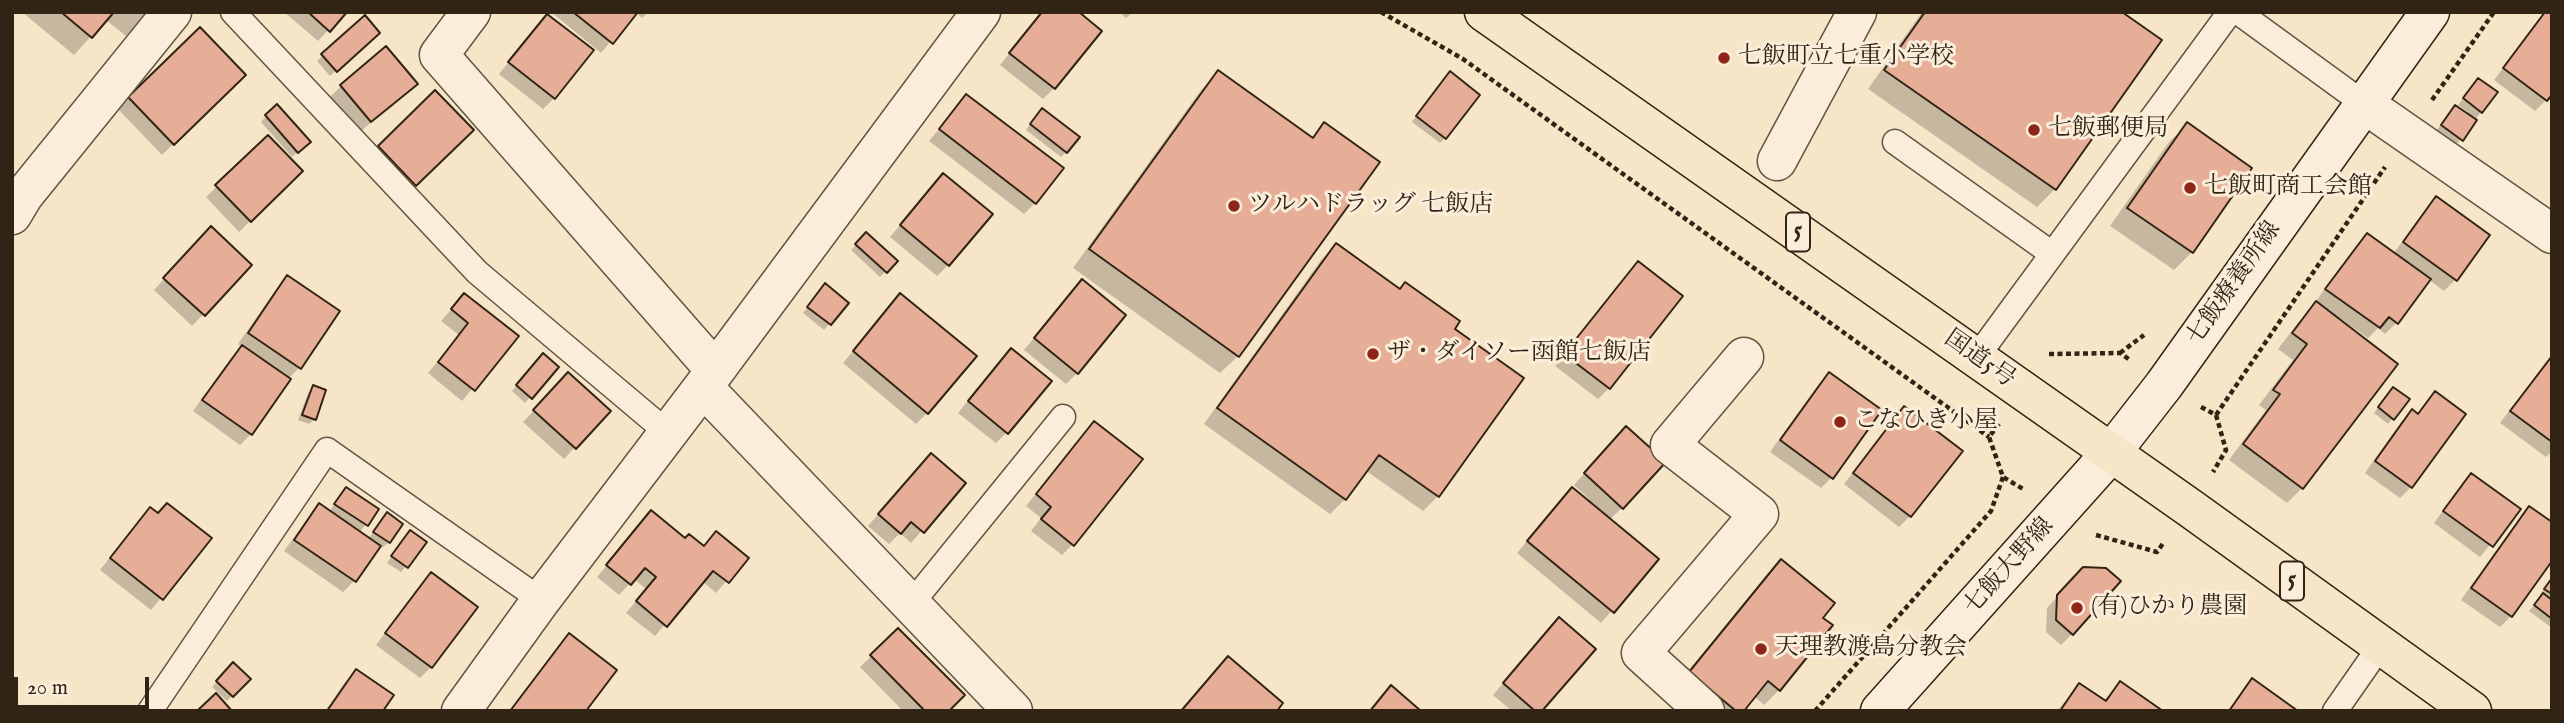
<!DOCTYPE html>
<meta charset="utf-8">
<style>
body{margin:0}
#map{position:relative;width:2564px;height:723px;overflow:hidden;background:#f7e5c8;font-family:"IM FELL English",serif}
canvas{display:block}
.frame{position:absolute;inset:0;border:14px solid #312415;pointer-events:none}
.scale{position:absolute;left:14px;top:677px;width:135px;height:32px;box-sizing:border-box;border:4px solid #312415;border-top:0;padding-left:9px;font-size:21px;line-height:24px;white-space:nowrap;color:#312415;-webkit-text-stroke:5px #faeedb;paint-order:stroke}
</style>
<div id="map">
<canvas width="2564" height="723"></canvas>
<div class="frame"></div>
<div class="scale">20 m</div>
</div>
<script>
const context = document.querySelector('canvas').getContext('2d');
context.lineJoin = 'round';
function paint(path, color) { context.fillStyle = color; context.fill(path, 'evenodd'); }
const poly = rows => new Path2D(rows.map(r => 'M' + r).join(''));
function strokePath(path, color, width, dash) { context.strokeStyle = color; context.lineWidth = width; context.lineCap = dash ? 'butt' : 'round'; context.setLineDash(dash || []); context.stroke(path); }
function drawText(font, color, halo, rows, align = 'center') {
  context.font = font + ' "IM FELL English","Noto Serif JP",serif'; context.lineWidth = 6; context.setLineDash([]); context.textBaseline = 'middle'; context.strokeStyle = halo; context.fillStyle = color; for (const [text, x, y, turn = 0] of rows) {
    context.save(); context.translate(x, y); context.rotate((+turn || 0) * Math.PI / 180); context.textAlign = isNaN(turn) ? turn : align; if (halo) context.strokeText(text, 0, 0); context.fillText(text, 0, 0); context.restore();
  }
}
paint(poly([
 [22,12,149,12,126,36,106,20,74,55],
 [284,12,345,12,318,41],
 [551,12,635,12,601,53],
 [636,12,648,12,642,18],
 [1042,12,1054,88,1043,99,1000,65],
 [1119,12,1133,12,1126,18],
 [1922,12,2119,12,2159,40,2055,189,2037,207,1868,89],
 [2546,12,2546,100,2535,111,2494,80],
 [547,16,554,98,543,109,499,74],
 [365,18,373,38,330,76,317,61],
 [200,30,244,75,162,155,118,109],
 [1219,72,1311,138,1325,125,1238,356,1220,373,1073,268,1201,90],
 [1444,79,1445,138,1440,143,1412,122],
 [415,84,360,132,330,97,341,86],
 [2473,85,2481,112,2456,145,2436,131,2450,112,2466,114,2468,112,2458,105],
 [435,92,472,130,404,196,368,158],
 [967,96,1035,203,1024,214,929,141],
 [266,116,308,142,292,157,261,122],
 [1036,116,1066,152,1061,157,1026,130],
 [2187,125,2192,252,2174,270,2110,226,2169,142],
 [268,137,301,171,239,232,206,197],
 [933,186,948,265,937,276,890,237],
 [2437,199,2488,236,2455,280,2444,291,2428,279,2396,323,2385,334,2378,328,2368,338,2341,319,2339,321,2396,364,2302,488,2287,503,2229,460,2266,410,2259,405,2293,360,2278,349,2301,319,2318,302,2316,301,2356,246,2367,235,2393,254,2426,210],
 [866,235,895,262,880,277,851,250],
 [200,240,250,265,192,326,154,290],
 [1336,245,1452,329,1438,496,1423,511,1365,470,1345,499,1330,514,1204,424,1321,260],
 [1638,263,1609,388,1598,399,1555,366],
 [288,277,299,368,288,379,251,434,240,445,193,411,231,358,242,347,238,344,277,288],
 [1082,281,1077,373,1066,384,1024,350],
 [820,291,847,303,824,330,803,313],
 [464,295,516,336,462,401,428,373,459,335,441,321],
 [890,307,927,413,916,424,843,363],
 [2552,354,2552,451,2546,457,2500,423],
 [538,361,530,397,525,403,512,391],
 [1000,361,1007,432,996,443,958,413],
 [1829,374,1832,477,1821,488,1770,452,1818,385],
 [557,386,608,411,564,459,523,422],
 [314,387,315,419,309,424,298,420,308,393],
 [2388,394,2393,418,2388,424,2374,413],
 [2435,394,2411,487,2400,498,2365,473,2401,422,2412,411,2417,415],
 [1904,408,1910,516,1899,527,1844,484],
 [1094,423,1073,544,1062,555,1031,531,1041,518,1026,506],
 [1615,439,1622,508,1609,520,1656,559,1601,623,1517,553,1561,500,1587,501,1589,499,1574,485],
 [920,466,964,483,911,543,900,533,889,544,868,526],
 [2471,476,2518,510,2480,557,2434,523,2460,487],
 [341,495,377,510,359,533,368,539,387,515,389,542,383,547,380,545,354,581,343,592,284,551,309,517,320,506,329,512],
 [2530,508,2552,558,2511,616,2500,627,2461,600,2519,519],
 [651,512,685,540,703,547,716,533,747,558,716,593,702,581,655,636,626,613,646,589,634,579,619,595,597,577],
 [140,520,209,539,151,610,100,570],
 [405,537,425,542,401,572,387,563],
 [1781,561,1821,618,1779,690,1764,705,1754,696,1742,711,1703,711,1675,688,1766,576],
 [431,574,431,667,420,678,376,645,420,585],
 [2552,578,2552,628,2529,611,2542,596,2540,595],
 [2072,580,2072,634,2061,645,2046,632,2047,608],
 [898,630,946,711,903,711,860,667],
 [1548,631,1540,711,1512,711,1493,695],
 [569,636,584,711,509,711,558,647],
 [233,664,249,679,227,701,212,687],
 [356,671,381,711,325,711,345,682],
 [2253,681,2295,711,2227,711],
 [2120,683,2160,711,2057,711,2079,685,2103,701]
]), '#0003');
const building = poly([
 [61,12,114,12,92,38,61,12],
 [308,12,347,12,330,32,308,12],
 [573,12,638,12,613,44,573,12],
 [1042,12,1079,12,1102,31,1055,89,1009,53,1042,12],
 [1925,12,2122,12,2162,40,2056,190,1884,70,1925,12],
 [2545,12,2552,12,2552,95,2547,101,2503,68,2545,12],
 [547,14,594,50,555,99,508,62,547,14],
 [365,15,380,33,337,72,321,54,365,15],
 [200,27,246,75,174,145,128,97,200,27],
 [386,46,418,84,371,122,340,85,386,46],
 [1218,70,1313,138,1324,122,1380,162,1239,357,1089,249,1218,70],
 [1450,71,1480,95,1446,139,1416,116,1450,71],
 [2478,78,2498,92,2482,113,2463,98,2478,78],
 [435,90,474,130,416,186,378,146,435,90],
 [966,94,1064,168,1036,204,939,129,966,94],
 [277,104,311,142,298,153,265,115,277,104],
 [2455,105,2477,120,2463,141,2441,125,2455,105],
 [1042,108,1080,137,1067,153,1030,124,1042,108],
 [2187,122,2252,168,2193,253,2127,208,2187,122],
 [268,135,303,171,251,222,215,185,268,135],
 [943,173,993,214,949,266,900,225,943,173],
 [2436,196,2490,235,2457,281,2403,242,2436,196],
 [211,226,252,265,205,316,163,278,211,226],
 [866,232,898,261,887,273,855,244,866,232],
 [2367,233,2431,279,2398,324,2389,317,2380,328,2325,289,2367,233],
 [1336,243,1400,289,1405,282,1460,321,1455,329,1524,378,1439,497,1379,455,1346,500,1217,408,1336,243],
 [1638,261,1683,296,1610,389,1564,354,1638,261],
 [287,275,340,311,301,369,248,333,287,275],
 [1082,279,1126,315,1078,374,1034,338,1082,279],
 [825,283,849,303,831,325,807,307,825,283],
 [464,293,519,336,475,391,438,362,468,323,451,309,464,293],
 [900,293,977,356,928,414,853,351,900,293],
 [2316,301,2398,364,2303,489,2243,444,2280,394,2273,390,2307,344,2292,333,2316,301],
 [242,345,291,379,252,435,202,400,242,345],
 [1011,348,1052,381,1008,434,968,401,1011,348],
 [543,353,559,367,532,399,516,385,543,353],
 [2552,356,2552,442,2510,411,2552,356],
 [568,372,611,411,576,449,533,410,568,372],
 [1829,372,1882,410,1833,479,1780,440,1829,372],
 [313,385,326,390,316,420,302,415,313,385],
 [2393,387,2410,399,2394,420,2378,407,2393,387],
 [2435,391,2466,414,2412,488,2375,461,2412,409,2418,414,2435,391],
 [1904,406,1963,451,1911,517,1853,473,1904,406],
 [1094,421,1143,459,1074,546,1041,519,1051,507,1036,494,1094,421],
 [1626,426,1666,462,1623,509,1584,473,1626,426],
 [931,453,966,483,924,533,911,522,901,534,878,514,931,453],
 [2471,473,2521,509,2493,547,2443,511,2471,473],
 [346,487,379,509,368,526,334,504,346,487],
 [1572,487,1659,559,1614,613,1527,541,1572,487],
 [167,503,212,538,163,600,110,558,150,507,158,513,167,503],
 [319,503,381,546,356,582,294,540,319,503],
 [2529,506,2552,522,2552,561,2512,617,2471,588,2529,506],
 [651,510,685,538,689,534,704,546,716,531,749,558,729,583,713,571,667,627,636,601,656,577,645,568,631,585,606,565,651,510],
 [387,512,403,524,390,543,373,532,387,512],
 [410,530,427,542,408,568,391,556,410,530],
 [1781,559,1835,603,1823,618,1833,625,1780,691,1768,681,1744,711,1736,711,1689,672,1781,559],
 [2083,567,2106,568,2121,581,2073,635,2056,620,2057,595,2083,567],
 [431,572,478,607,432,668,385,633,431,572],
 [2552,578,2552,594,2544,589,2552,578],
 [2543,593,2552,600,2552,619,2534,605,2543,593],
 [1559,617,1596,649,1542,711,1535,711,1503,683,1559,617],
 [898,628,965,695,949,711,925,711,870,655,898,628],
 [569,633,617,670,586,711,510,711,569,633],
 [1228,656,1283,703,1277,711,1181,711,1228,656],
 [233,662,251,679,233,697,216,681,233,662],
 [356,669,394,695,383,711,327,711,356,669],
 [2252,678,2298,711,2229,711,2252,678],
 [2120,681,2163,711,2060,711,2079,683,2106,701,2120,681],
 [1391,685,1421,711,1370,711,1391,685],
 [216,693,232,711,197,711,216,693]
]);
paint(building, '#e7ae97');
strokePath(building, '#312415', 2);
const lane = poly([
 [233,12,477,272,668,433],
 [2238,12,2363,103],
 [1895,142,2051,253],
 [1976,358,2230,12],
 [911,604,1063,417],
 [150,711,327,450,541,600],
 [2335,711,2381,645]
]);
const street = poly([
 [471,12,439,55,715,370],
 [2363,103,2552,234],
 [1777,161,1857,12],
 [12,215,24,195,172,12],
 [703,387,1013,711],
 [461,711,541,600,703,387,981,12],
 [1705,711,1641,653,1759,514,1670,445,1744,357]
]);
const secondary = poly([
 [1880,711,2111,453,2164,385,2430,12]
]);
const highway = poly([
 [1484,12,2190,508,2472,711]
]);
strokePath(lane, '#625442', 27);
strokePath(street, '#625442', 41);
strokePath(secondary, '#312415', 41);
strokePath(highway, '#312415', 41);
strokePath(poly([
 [1381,12,1463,59,1989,437],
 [2432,100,2494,12],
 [2120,353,2144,335],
 [2049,354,2120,353,2130,360],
 [2201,407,2216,415,2226,450,2213,472],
 [2216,415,2385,167],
 [1999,424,1989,437,2003,477,2023,489],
 [2096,535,2157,552,2164,542],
 [1815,711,1991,511,2003,477]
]), '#312415', 4.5, [5, 3.5]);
strokePath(lane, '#faeedb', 24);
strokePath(street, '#faeedb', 38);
strokePath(secondary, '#faeedb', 38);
strokePath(highway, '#f7e5c8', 38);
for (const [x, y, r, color] of [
 [1724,58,7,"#8f2418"],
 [2034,130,7,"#8f2418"],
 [2190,188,7,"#8f2418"],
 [1234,206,7,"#8f2418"],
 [1373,354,7,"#8f2418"],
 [1840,422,7,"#8f2418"],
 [2077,608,7,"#8f2418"],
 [1761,649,7,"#8f2418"]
]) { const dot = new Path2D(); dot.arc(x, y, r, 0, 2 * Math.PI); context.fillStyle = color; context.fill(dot); strokePath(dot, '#faeedb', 2.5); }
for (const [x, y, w] of [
 [1798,232,24],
 [2292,581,24]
]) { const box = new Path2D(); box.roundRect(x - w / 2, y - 19.5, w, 39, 5); context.fillStyle = '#faeedb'; context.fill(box); strokePath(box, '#312415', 2); }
drawText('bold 23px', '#312415', null, [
 ["5",1798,232],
 ["5",2292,581]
]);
drawText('24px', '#312415', '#faeedb', [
 ["七飯町立七重小学校",1738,58],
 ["七飯郵便局",2048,130],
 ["七飯町商工会館",2204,188],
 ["ツルハドラッグ 七飯店",1248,206],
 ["ザ・ダイソー函館七飯店",1387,354],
 ["こなひき小屋",1854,422],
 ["(有)ひかり農園",2091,608],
 ["天理教渡島分教会",1775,649]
], 'left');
drawText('24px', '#312415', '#faeedb', [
 ["七飯療養所線",2235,284,-55],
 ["国道5号",1979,360,35],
 ["七飯大野線",2010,567,-48]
]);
</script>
